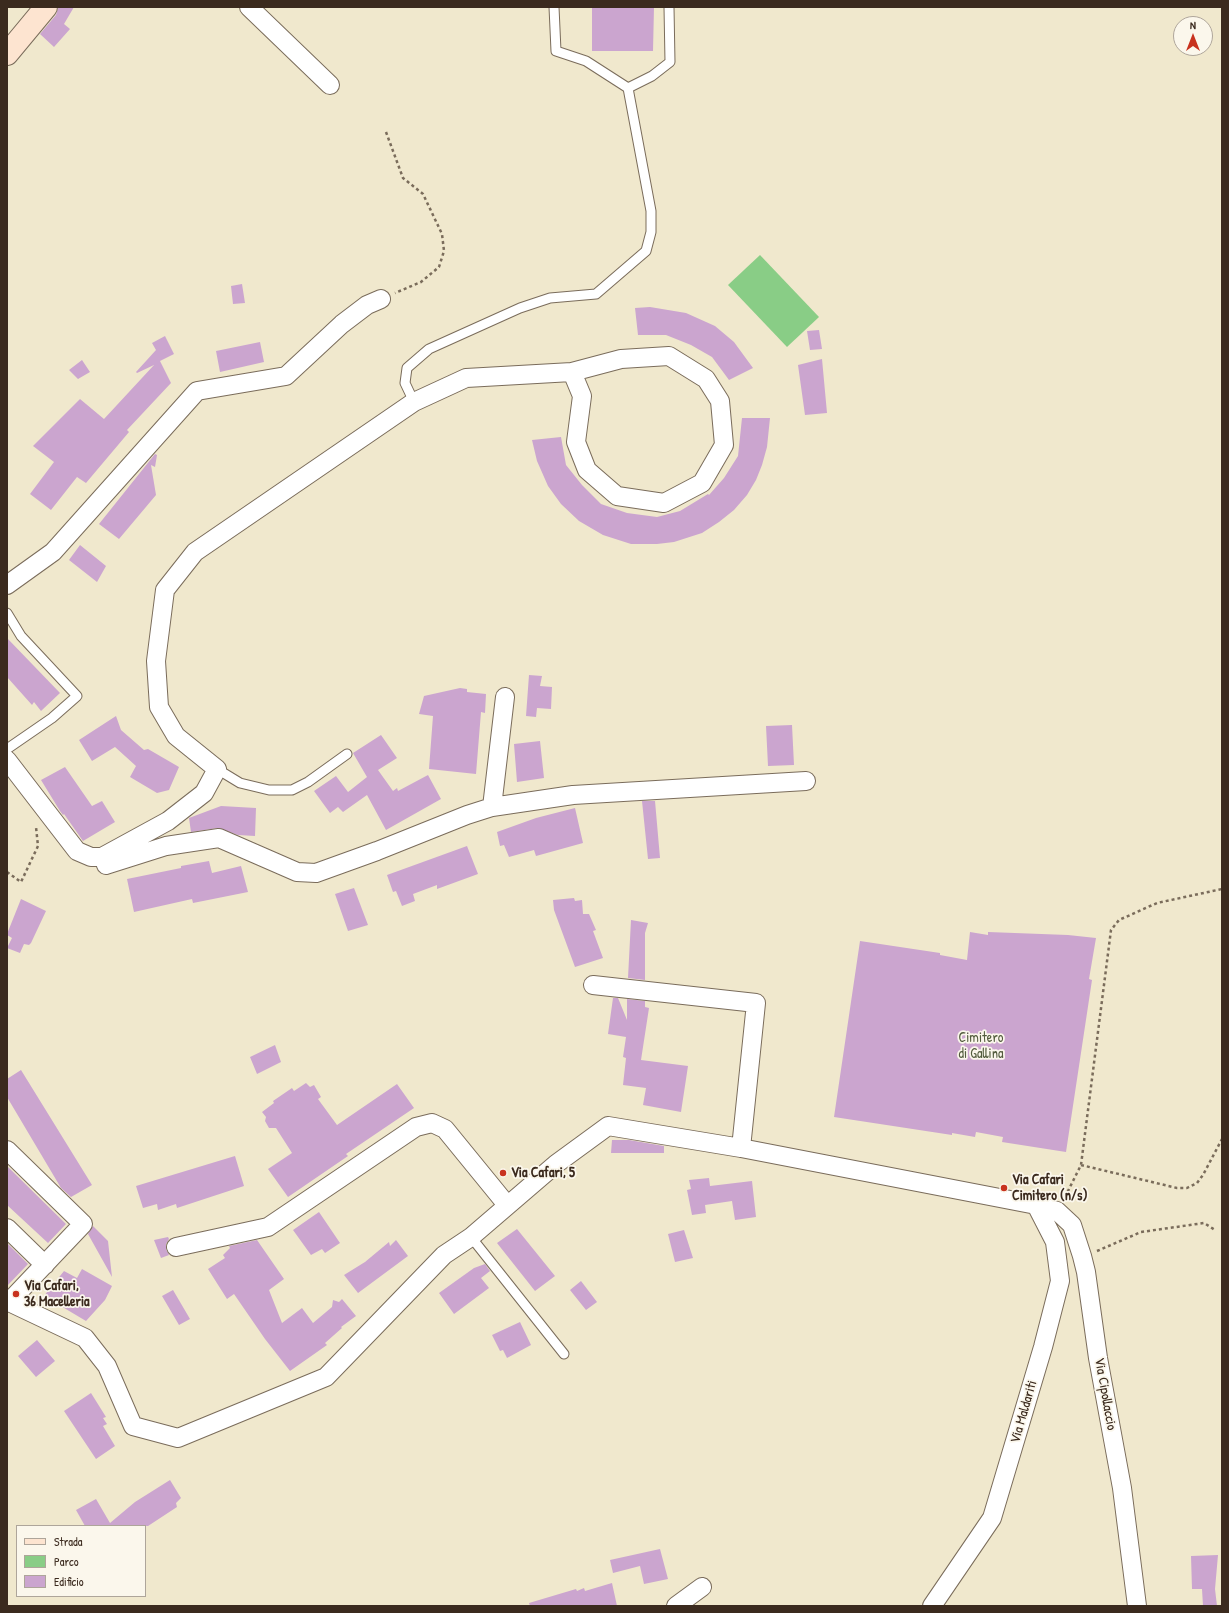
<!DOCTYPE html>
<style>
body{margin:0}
#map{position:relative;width:1229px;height:1613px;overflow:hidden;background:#f0e8cd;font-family:"Patrick Hand",sans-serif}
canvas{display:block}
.frame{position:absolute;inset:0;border:8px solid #3b2a1e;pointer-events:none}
.legend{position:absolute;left:16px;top:1525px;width:130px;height:72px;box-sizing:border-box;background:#fbf7ec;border:1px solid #aea59a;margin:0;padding:5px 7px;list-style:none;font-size:12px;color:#3b2a1e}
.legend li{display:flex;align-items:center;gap:8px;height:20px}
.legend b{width:20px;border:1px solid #aea59a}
.north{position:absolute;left:1173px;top:16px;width:40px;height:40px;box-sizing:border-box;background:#fbf7ec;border:1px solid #aea59a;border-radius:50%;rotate:0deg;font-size:11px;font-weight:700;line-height:16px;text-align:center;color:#3b2a1e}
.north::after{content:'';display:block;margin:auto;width:14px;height:18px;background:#c8321e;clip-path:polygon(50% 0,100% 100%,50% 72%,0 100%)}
</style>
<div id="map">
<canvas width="1229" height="1613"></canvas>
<div class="frame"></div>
<ul class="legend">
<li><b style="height:5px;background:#fde4d0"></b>Strada</li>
<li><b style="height:11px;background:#89cd86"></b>Parco</li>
<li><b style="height:11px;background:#cba5cf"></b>Edificio</li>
</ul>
<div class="north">N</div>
</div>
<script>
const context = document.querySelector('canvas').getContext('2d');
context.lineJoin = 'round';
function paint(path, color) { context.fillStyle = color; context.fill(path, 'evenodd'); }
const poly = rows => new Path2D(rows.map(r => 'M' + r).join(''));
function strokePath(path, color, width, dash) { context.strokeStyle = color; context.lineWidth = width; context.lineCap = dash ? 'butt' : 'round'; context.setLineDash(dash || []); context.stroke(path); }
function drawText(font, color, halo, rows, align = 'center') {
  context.font = font + ' "Patrick Hand",sans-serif'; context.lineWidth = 3.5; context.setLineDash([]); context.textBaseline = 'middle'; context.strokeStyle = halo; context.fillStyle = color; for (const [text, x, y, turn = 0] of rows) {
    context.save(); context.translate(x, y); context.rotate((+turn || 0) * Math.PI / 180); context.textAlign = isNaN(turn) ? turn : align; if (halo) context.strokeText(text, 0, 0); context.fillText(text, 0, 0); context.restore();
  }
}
paint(poly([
 [760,255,819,317,787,347,728,285]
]), '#89cd86');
paint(poly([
 [58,7,74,7,64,24,70,29,54,47,40,34,56,15],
 [592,7,654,7,653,51,592,51],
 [242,284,245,303,233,304,231,286],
 [650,307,686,313,715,326,734,342,753,368,729,380,712,357,691,345,666,335,638,335,635,308],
 [819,330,822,349,810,350,807,331],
 [165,336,174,354,160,361,171,383,127,430,129,432,86,483,77,477,51,510,30,494,54,462,33,446,80,399,104,419,154,365,137,373,136,372,156,350,152,343],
 [260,342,264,362,220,372,216,351],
 [822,359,827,413,805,415,798,365],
 [82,360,90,372,78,379,69,370],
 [742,418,770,418,767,447,762,465,756,480,747,495,734,510,719,522,702,533,674,542,657,544,631,544,603,535,579,521,561,504,548,486,537,461,532,440,561,437,566,465,582,485,601,504,627,513,657,517,680,511,708,494,709,495,724,478,738,456],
 [155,454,157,455,155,467,151,465,156,495,119,539,99,524],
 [80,545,106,566,97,582,69,560],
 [7,638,60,693,41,711,34,702,32,705,7,677],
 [529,675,542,676,540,686,552,687,551,709,537,708,536,717,526,716],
 [460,688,467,689,467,692,486,694,485,713,481,712,476,774,429,769,433,716,419,714,424,696],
 [116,716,121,730,144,750,148,749,179,767,169,790,157,793,130,777,136,766,115,747,92,761,79,740],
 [792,725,794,765,768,766,766,726],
 [381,735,397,758,378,770,393,791,397,788,398,791,428,775,441,799,386,830,367,795,343,812,338,807,330,813,314,791,336,776,348,792,367,777,353,753],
 [540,741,544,778,517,782,514,744],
 [65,767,92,806,102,801,115,822,83,841,64,814,63,815,60,811,41,780],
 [642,801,655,801,660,858,648,859],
 [221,806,256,808,255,836,238,835,218,828,191,832,189,818],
 [575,808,583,843,536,856,534,850,509,857,504,845,500,846,497,832,536,818],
 [467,846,478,874,437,889,437,885,413,894,415,901,402,906,396,891,393,892,387,875],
 [209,861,212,873,241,866,248,892,193,903,192,899,134,912,127,879,181,868,181,866],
 [354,888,368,925,348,931,335,894],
 [574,898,575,901,582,900,583,914,589,914,596,930,593,931,603,958,575,967,554,910,553,900],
 [21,899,46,911,31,943,29,945,24,944,20,953,7,948,12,938,7,935,7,934],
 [631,920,648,923,645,933,645,980,628,978],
 [970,932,988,935,988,932,1068,935,1096,938,1089,979,1092,980,1066,1152,1002,1142,1003,1137,976,1132,975,1137,952,1133,952,1135,834,1117,860,941,940,953,940,955,967,960],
 [613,998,618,998,627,1020,627,999,645,1001,645,1007,649,1008,641,1060,688,1066,681,1112,643,1105,646,1088,623,1085,626,1058,623,1057,626,1037,608,1034],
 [275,1045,281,1062,257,1074,250,1057],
 [21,1070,92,1185,71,1197,61,1188,7,1097,7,1079],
 [306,1083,310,1087,314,1085,321,1097,318,1099,337,1125,397,1084,414,1108,346,1154,348,1156,288,1197,268,1169,292,1153,276,1128,269,1128,265,1121,266,1117,262,1112,274,1103,273,1101,292,1088,294,1091],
 [612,1140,629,1140,664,1146,664,1153,611,1153],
 [235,1156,244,1186,177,1208,176,1204,158,1210,157,1204,143,1208,136,1186],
 [7,1166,66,1224,48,1243,7,1205],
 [709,1178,710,1186,752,1181,756,1217,735,1220,732,1201,705,1205,706,1213,692,1215,687,1190,691,1189,689,1180],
 [319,1212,340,1243,325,1253,322,1249,311,1255,293,1230],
 [93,1226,108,1241,112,1277,88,1234],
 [517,1229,555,1276,535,1291,497,1243],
 [684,1230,693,1258,675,1262,668,1234],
 [168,1237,169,1239,166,1244,166,1249,169,1255,161,1258,154,1240],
 [257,1240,284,1279,269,1290,282,1323,302,1308,313,1323,332,1307,333,1300,339,1302,342,1299,356,1316,341,1327,342,1328,325,1343,327,1345,290,1371,265,1339,234,1294,227,1299,208,1269,225,1258,223,1255,230,1248,229,1246],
 [396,1240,408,1256,358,1293,344,1275,365,1262,389,1242,390,1246],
 [7,1243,28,1264,7,1286],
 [485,1264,490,1271,481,1278,489,1288,454,1314,439,1293,474,1268],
 [82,1269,112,1286,105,1300,86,1321,44,1296,64,1271,77,1278],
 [581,1281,597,1302,586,1310,570,1290],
 [173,1290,190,1319,179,1325,162,1296],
 [520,1322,531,1345,507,1358,503,1350,500,1351,492,1335],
 [37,1340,55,1361,36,1377,18,1356],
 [91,1393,106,1417,103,1418,107,1424,103,1426,115,1446,96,1459,64,1411],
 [170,1480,181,1498,176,1503,177,1507,148,1526,85,1526,76,1510,96,1499,110,1523,135,1502],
 [660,1549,668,1579,644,1584,640,1566,613,1573,610,1560],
 [1218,1555,1215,1589,1217,1606,1203,1606,1202,1589,1192,1589,1191,1556],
 [612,1583,617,1606,530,1606,529,1603,576,1589,577,1591,584,1588,585,1591]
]), '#cba5cf');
const lane = poly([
 [554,7,556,51,586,61,628,88,652,76,670,62,669,7],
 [414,402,405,383,407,368,429,349,520,308,550,298,596,294,646,251,651,232,651,211,628,88],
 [7,613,21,636,77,696,52,718,7,749],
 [217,769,240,783,269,790,292,790,308,782,347,754],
 [471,1237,564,1354]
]);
const street = poly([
 [249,7,330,85],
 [7,585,53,552,197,391,286,376,342,324,367,305,381,299],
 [7,760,77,851,91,857,102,857,168,821,204,793,217,769,176,736,159,707,156,661,165,590,195,552,414,402,466,378,572,372,621,359,669,356,706,379,720,401,724,445,702,483,664,503,617,496,587,470,576,442,582,396,572,372],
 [492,807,505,697],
 [105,861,106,865,166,846,219,838,297,872,316,873,377,851,467,815,492,807,573,795,806,781],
 [593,985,756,1003,741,1148],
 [7,1150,83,1224,9,1302],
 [7,1228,45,1265],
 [176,1247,268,1227,416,1127,432,1123,445,1129,507,1205],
 [7,1301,85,1338,107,1366,133,1426,178,1438,326,1377,444,1255,471,1237,556,1164,608,1126,741,1148,1036,1205,1057,1211,1072,1225,1082,1256,1086,1272,1098,1358,1122,1488,1137,1606],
 [676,1606,702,1587],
 [932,1606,992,1518,1043,1347,1060,1281,1055,1242,1036,1205]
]);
const secondary = poly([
 [7,54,46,7]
]);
strokePath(lane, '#7a6c5b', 11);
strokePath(street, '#7a6c5b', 20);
strokePath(secondary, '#7a6c5b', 24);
strokePath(poly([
 [386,132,403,178,423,194,442,234,444,251,439,267,421,282,395,293],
 [7,872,21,882,38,846,36,827],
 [1081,1165,1177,1188,1187,1188,1197,1183,1203,1175,1222,1139],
 [1065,1197,1081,1165,1111,930,1119,920,1157,903,1222,889],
 [1097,1251,1141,1232,1204,1223,1215,1230]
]), '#7a6c5b', 2.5, [3, 3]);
strokePath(lane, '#fff', 9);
strokePath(street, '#fff', 18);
strokePath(secondary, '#fde4d0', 22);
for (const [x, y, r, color] of [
 [503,1173,4,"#c8321e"],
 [1004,1188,4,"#c8321e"],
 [16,1294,4,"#c8321e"]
]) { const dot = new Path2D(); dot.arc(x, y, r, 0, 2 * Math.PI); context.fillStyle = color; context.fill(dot); strokePath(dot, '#fbf7ec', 1.5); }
drawText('14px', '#525b3d', '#fbf7ec', [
 ["Cimitero",981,1038],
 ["di Gallina",981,1054]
]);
drawText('bold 14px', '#3b2a1e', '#fbf7ec', [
 ["Via Cafari, 5",511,1173],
 ["Via Cafari",1012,1180],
 ["Cimitero (n/s)",1012,1196],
 ["Via Cafari,",24,1286],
 ["36 Macelleria",24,1302]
], 'left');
drawText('14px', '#3b2a1e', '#fbf7ec', [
 ["Via Cipollaccio",1105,1394,80],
 ["Via Maldariti",1024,1412,-74]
]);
</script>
